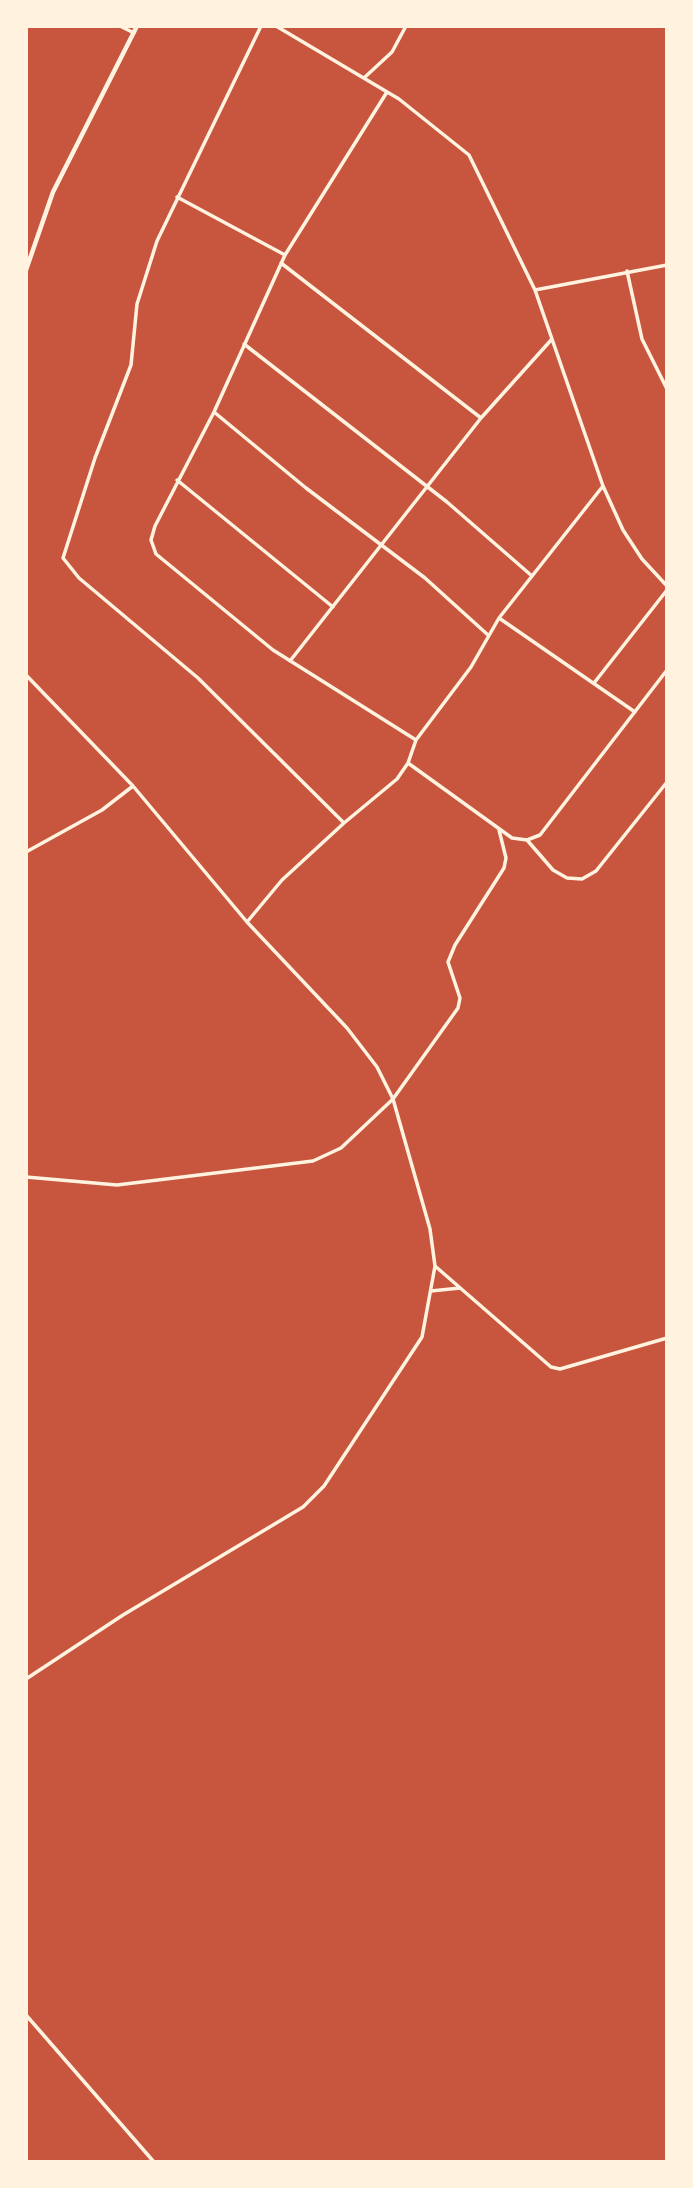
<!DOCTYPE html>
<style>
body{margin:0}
#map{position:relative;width:693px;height:2188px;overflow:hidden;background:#c8553d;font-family:"Roboto Condensed",sans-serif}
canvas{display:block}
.frame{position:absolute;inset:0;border:28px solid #fff3e0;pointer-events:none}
</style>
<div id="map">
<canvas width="693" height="2188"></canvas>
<div class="frame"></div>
</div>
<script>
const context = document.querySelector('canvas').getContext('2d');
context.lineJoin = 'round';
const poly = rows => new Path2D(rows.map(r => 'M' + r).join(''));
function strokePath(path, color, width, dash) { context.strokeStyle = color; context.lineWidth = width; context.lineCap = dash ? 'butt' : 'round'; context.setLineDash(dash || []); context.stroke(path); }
strokePath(poly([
 [120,26,134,33],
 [276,26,399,99,469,155,535,290,603,486,623,530,642,559,667,586],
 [365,77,392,52,406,26],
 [177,197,285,255],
 [281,263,481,418],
 [627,271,642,339,667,389],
 [535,290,667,265],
 [244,344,447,502,532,576],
 [214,412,306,488,425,578,488,635],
 [177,480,333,607],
 [499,618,635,712],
 [290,661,481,418,552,339],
 [26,675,133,786,247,922,347,1028,377,1067,393,1099,430,1229,435,1266,551,1367,560,1369,667,1338],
 [594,683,667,590],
 [416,740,471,667,499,618,603,486],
 [408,763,512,838,527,840,540,835,667,670],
 [344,823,397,779,408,763,416,740,273,650,156,554,151,540,155,526,214,412,285,255,387,92],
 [527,840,553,870,567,878,582,879,596,871,667,782],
 [26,852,102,810,133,786],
 [247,922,282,880,344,823,198,678,79,578,63,558,95,458,131,365,137,304,157,241,261,26],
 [26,1177,117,1185,313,1161,341,1148,393,1099,458,1008,460,998,448,962,455,945,504,868,506,858,499,830],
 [431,1291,460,1288],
 [26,1679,123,1615,303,1507,324,1486,422,1337,435,1266],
 [26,2015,154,2162]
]), '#fff3e0', 3.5);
strokePath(poly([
 [26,270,53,192,137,26]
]), '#fff3e0', 4.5);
</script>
